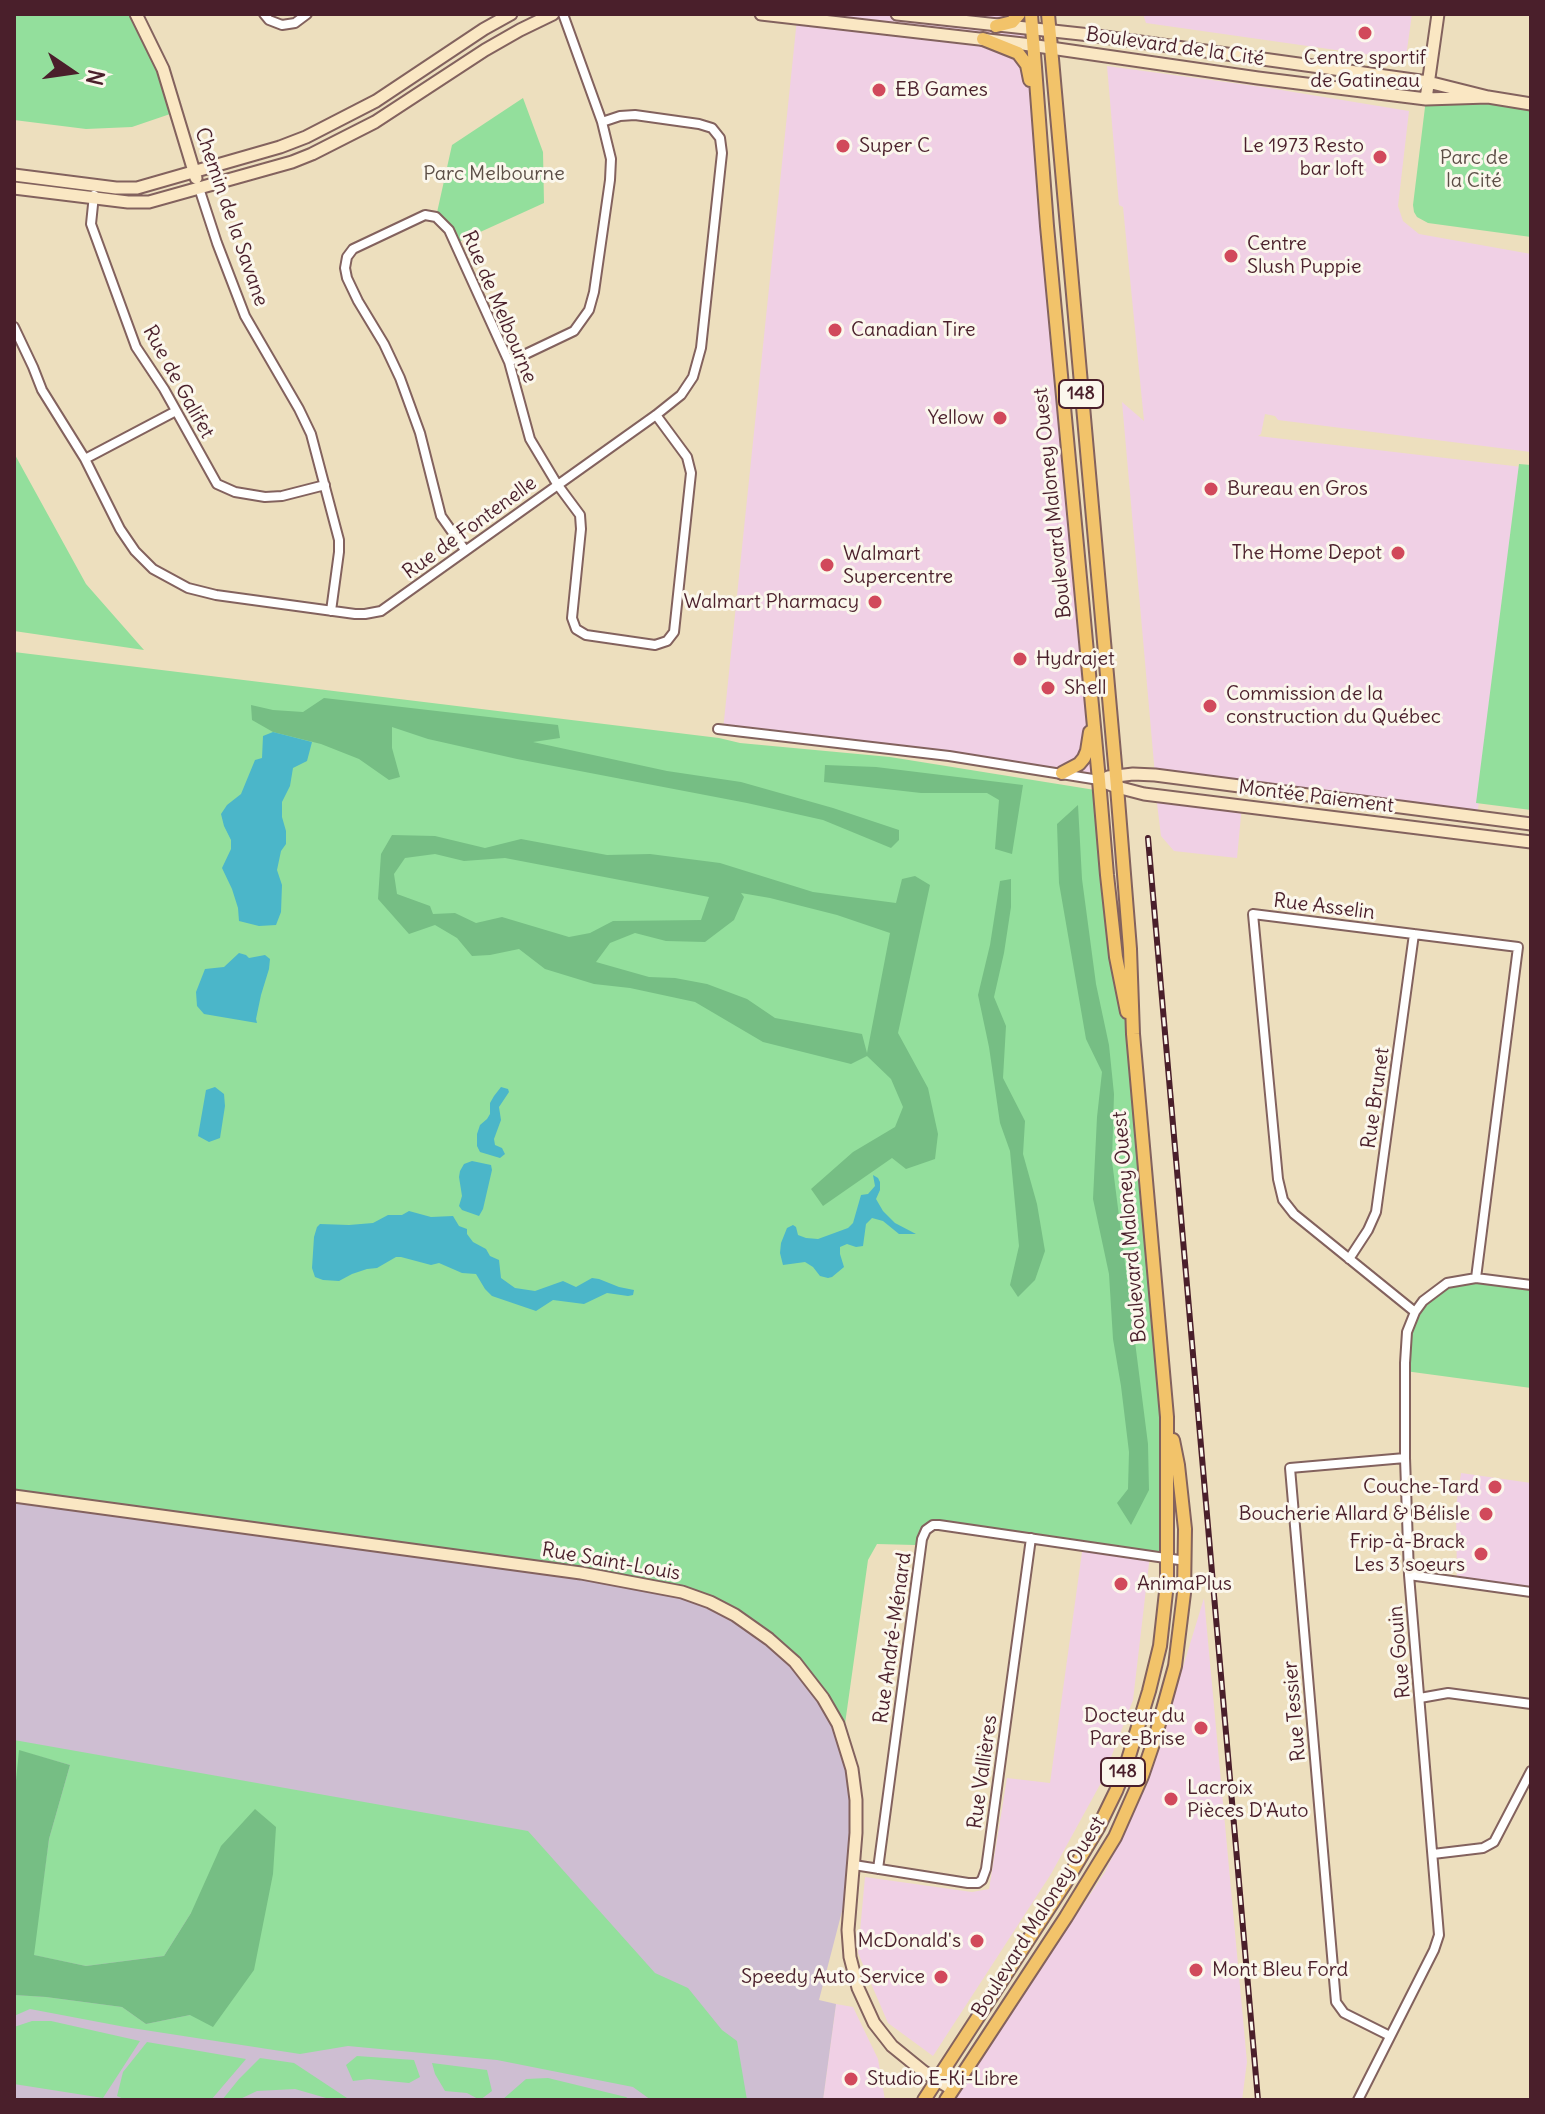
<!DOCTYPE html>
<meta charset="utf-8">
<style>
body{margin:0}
#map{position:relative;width:1545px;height:2114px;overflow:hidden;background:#eddfbe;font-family:Delius,sans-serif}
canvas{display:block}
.frame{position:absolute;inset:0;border:16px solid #4a1f2b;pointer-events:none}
.north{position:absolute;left:32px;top:32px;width:80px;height:80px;-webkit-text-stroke:6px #fbf7ec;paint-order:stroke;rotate:103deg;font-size:22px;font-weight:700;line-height:32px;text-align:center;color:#4a1f2b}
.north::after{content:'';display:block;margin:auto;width:28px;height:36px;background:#4a1f2b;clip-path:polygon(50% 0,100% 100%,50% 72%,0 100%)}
</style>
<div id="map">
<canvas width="1545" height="2114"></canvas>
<div class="frame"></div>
<div class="north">N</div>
</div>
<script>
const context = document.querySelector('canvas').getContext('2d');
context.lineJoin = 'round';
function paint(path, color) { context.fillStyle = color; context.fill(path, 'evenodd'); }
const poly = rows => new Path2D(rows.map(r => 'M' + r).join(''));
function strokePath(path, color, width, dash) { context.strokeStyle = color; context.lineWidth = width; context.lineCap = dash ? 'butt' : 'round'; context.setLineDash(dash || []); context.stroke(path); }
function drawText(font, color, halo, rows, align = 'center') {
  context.font = font + ' Delius,sans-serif'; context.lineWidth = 6; context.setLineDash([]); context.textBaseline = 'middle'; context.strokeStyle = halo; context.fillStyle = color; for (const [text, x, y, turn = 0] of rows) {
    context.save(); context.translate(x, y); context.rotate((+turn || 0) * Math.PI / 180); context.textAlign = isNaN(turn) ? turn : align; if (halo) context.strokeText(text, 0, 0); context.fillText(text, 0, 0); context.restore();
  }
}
paint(poly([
 [787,14,1031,14,1099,780,723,730,797,19],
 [1143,14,1412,14,1406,57,1399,59,1146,23],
 [1107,66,1263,87,1409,111,1398,206,1403,221,1419,234,1531,254,1531,452,1278,420,1275,416,1265,414,1261,434,1258,436,1522,467,1477,817,1155,775,1122,402,1144,421,1123,207,1119,205],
 [1156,795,1242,805,1237,858,1174,851,1161,836],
 [1461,1473,1531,1483,1531,1592,1457,1582,1456,1506],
 [1083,1545,1150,1555,1133,1700,1102,1781,1051,1874,933,2056,888,2023,858,1953,865,1877,972,1892,989,1889,1007,1778,1050,1783],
 [1204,1598,1247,2062,1242,2100,953,2100,1105,1872,1148,1782],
 [836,2004,853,2007,878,2059,885,2100,823,2100]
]), '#f0d0e5');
paint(poly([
 [14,1496,581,1573,696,1596,748,1623,823,1698,855,1785,854,1865,819,2000,836,2004,823,2100,14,2100]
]), '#cebed2');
paint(poly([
 [14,14,136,14,176,112,132,127,86,129,14,120],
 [523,98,543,152,544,203,456,243,436,217,452,145],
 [1426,99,1531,103,1531,237,1428,223,1417,217,1414,212,1413,205],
 [14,453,86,584,144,650,14,631],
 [1519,464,1531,465,1531,810,1476,803],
 [14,652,719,738,740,743,890,757,1095,790,1133,1034,1167,1417,1168,1557,933,1525,915,1545,877,1544,868,1560,843,1738,838,1724,769,1639,682,1592,14,1496],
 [1455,1281,1531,1285,1531,1388,1405,1371,1406,1344,1415,1312],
 [14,1740,528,1831,655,1973,688,1988,722,2030,737,2041,747,2100,651,2100,633,2087,497,2060,348,2046,300,2054,125,2027,30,2009,14,2016,14,1995,46,1997,122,2007,146,2024,190,2015,191,1913,164,1956,86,1966,33,1955,49,1839,70,1765,20,1751,14,1801],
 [32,2021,51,2021,140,2041,103,2098,14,2084,14,2027],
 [147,2042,246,2059,211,2100,126,2100,117,2096,123,2072],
 [357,2056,414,2060,420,2077,409,2083,369,2079,353,2081,346,2065],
 [260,2058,294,2063,350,2100,333,2100,295,2089,257,2091,238,2100,222,2100,239,2079],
 [432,2063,487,2070,492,2091,480,2100,467,2093,445,2091,435,2074],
 [548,2078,626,2097,630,2100,502,2100,526,2079]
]), '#93df9c');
paint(poly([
 [324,698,558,725,560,738,533,742,667,771,741,782,833,808,899,830,899,840,891,848,823,820,747,803,517,759,428,739,392,727,392,748,400,777,389,780,359,759,321,744,273,732,252,720,251,705,273,710,303,712],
 [825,765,876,767,1023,785,1012,854,995,849,999,800,987,793,921,793,824,782],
 [1078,805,1082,879,1096,984,1109,1045,1114,1094,1112,1161,1148,1444,1149,1490,1131,1525,1117,1503,1128,1489,1129,1452,1121,1386,1113,1339,1109,1274,1093,1199,1097,1117,1102,1072,1086,1039,1059,883,1057,824],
 [392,835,435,836,485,848,521,839,607,855,650,854,720,863,813,892,896,903,902,879,915,876,930,885,898,1033,928,1088,938,1134,935,1159,906,1169,892,1158,823,1206,811,1189,853,1152,895,1127,903,1107,891,1079,867,1056,851,1064,763,1042,695,1002,630,988,594,984,545,969,519,949,490,955,472,956,457,938,435,925,409,934,378,899,381,854],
 [435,854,464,861,505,858,709,897,701,920,613,921,590,933,569,937,502,917,476,923,455,913,433,914,430,906,397,894,394,874,405,858],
 [741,893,770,898,837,915,890,933,867,1053,862,1034,775,1018,747,999,707,984,675,978,649,977,596,962,610,943,635,933,666,941,705,942,734,920,744,897],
 [1011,879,1011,907,1004,953,994,997,1006,1026,1003,1078,1025,1121,1023,1154,1037,1204,1045,1251,1035,1280,1018,1297,1010,1285,1019,1246,1010,1151,1000,1123,989,1047,978,995,990,945,1000,881],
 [19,1750,70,1765,49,1839,34,1955,86,1966,164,1956,191,1913,221,1846,255,1809,276,1827,273,1874,254,1970,213,2027,190,2015,146,2024,122,2007,46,1997,14,1995,14,1801]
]), '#76be84');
paint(poly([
 [273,732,312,742,307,761,293,768,290,786,282,802,282,817,286,831,286,844,281,851,277,870,282,885,281,912,276,925,259,926,239,921,238,908,232,889,222,868,231,849,231,840,224,826,221,814,227,805,241,794,255,760,262,758,263,736],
 [239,953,246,955,249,958,265,955,270,959,269,969,261,995,256,1019,257,1023,204,1014,197,1006,196,992,205,969,224,967],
 [215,1087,224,1094,225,1106,220,1138,209,1142,198,1136,206,1090],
 [501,1087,508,1089,509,1092,499,1107,501,1120,494,1139,495,1145,502,1148,505,1154,500,1158,480,1152,477,1146,477,1134,480,1125,487,1119,490,1114,490,1103,494,1096],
 [472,1161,491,1165,492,1170,483,1209,479,1216,462,1210,459,1206,462,1196,459,1177,460,1171,464,1164],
 [873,1175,878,1178,880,1182,880,1190,876,1199,883,1211,895,1223,916,1234,899,1234,883,1221,872,1218,866,1224,863,1246,856,1247,847,1244,840,1247,840,1254,844,1267,832,1277,828,1278,820,1276,813,1267,805,1262,783,1265,780,1253,781,1243,787,1228,793,1225,796,1227,798,1235,806,1238,818,1239,848,1228,853,1223,861,1195,868,1194,875,1186],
 [409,1211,431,1217,453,1216,459,1226,467,1229,467,1234,473,1242,486,1249,490,1256,499,1260,501,1278,515,1288,535,1291,563,1281,576,1287,592,1278,599,1279,619,1287,634,1290,633,1295,628,1296,607,1293,584,1304,553,1300,536,1311,492,1296,485,1289,476,1274,462,1273,439,1263,431,1265,401,1257,396,1257,377,1268,367,1269,352,1274,339,1281,323,1280,315,1277,312,1268,314,1237,317,1227,320,1224,349,1225,373,1223,388,1215,402,1215]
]), '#4bb6c9');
const street = poly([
 [264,14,269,20,282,25,295,23,307,14],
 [199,188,217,243,245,316,299,409,311,434,339,540,339,552,331,611],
 [94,195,91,224,136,347,164,389,217,484,235,492,265,497,282,496,325,485],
 [14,327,33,367,42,390,85,459,120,529,135,551,153,569,188,588,216,595,355,614,365,614,381,611,656,415,681,395,693,377,701,348,722,153,720,138,712,128,699,124,635,115,620,116,602,122],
 [509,362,574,331,589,310,594,292,610,180,611,159,602,122,563,14],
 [85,459,176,411],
 [465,550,441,516,420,433,400,378,384,344,358,301,347,278,345,268,347,257,353,249,425,215,436,217,449,230,509,362,530,439,557,484,580,515,581,529,572,618,576,629,586,635,655,645,667,641,674,632,691,473,687,457,656,415],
 [718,729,949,756,1099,780],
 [1349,1259,1368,1230,1376,1212,1414,934],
 [1415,1312,1294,1214,1283,1200,1278,1179,1253,914,1518,947,1476,1278],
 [1409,1575,1531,1592],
 [1420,1698,1448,1693,1531,1704],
 [1433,1854,1483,1848,1494,1842,1531,1771],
 [854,1865,968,1883,978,1883,982,1880,986,1869,1031,1538],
 [878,1869,922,1539,926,1530,933,1525,939,1525,1186,1561],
 [1390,2036,1344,2013,1336,2002,1290,1468,1405,1458],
 [1358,2100,1434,1950,1439,1935,1409,1575,1405,1458,1405,1363,1407,1332,1415,1312,1423,1301,1447,1283,1476,1278,1531,1285]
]);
const secondary = poly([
 [136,14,163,69,196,178],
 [761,14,1023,44,1258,78,1426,99,1488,97],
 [897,14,1090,35,1428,82,1488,97,1531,104],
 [1426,99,1438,14],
 [14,175,116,188,137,188,280,147,306,137,376,101,484,29,511,14],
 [14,188,128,202,149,202,292,162,312,154,375,122,485,50,520,30,553,14],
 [1108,777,1133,774,1155,775,1531,824],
 [1099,780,1117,787,1144,794,1531,842],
 [14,1496,581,1573,682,1592,710,1602,735,1615,769,1639,795,1662,823,1698,838,1724,852,1769,856,1800,856,1833,848,1930,850,1957,858,1988,874,2023,892,2046,924,2072,952,2089]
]);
const primary = poly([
 [1031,14,1047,226,1099,780,1107,875,1116,957,1127,1012],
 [996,26,1012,22,1019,14],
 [983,39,1018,53,1027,65,1030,80],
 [1062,773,1079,764,1084,758,1087,751,1090,732],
 [924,2100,1064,1885,1098,1828,1116,1791,1126,1766,1149,1691,1160,1646,1167,1583,1167,1417,1133,1034,1130,949,1117,787,1048,14],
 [946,2100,1066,1917,1115,1837,1142,1776,1155,1738,1175,1666,1184,1593,1185,1529,1178,1465,1173,1440]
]);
strokePath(street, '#83625e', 12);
strokePath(secondary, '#83625e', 15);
strokePath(primary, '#83625e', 16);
strokePath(street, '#fff', 8);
strokePath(secondary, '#fae7c3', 11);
strokePath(primary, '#f2c36a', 12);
const rail = poly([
 [1148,838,1258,2100]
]);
strokePath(rail, '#4a1f2b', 6);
strokePath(rail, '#fbf7ec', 3, [9]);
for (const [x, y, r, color] of [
 [1365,33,8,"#d1495b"],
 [879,90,8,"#d1495b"],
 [843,146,8,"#d1495b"],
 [1380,157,8,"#d1495b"],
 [1231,256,8,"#d1495b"],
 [835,330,8,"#d1495b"],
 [1000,418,8,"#d1495b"],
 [1211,489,8,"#d1495b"],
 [1398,553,8,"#d1495b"],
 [827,565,8,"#d1495b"],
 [875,602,8,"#d1495b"],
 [1020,659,8,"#d1495b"],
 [1048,688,8,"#d1495b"],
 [1210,706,8,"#d1495b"],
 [1495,1487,8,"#d1495b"],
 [1486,1514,8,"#d1495b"],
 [1481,1554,8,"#d1495b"],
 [1121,1584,8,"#d1495b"],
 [1201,1728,8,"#d1495b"],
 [1171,1799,8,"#d1495b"],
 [977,1941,8,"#d1495b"],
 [1196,1970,8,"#d1495b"],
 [941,1977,8,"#d1495b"],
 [851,2079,8,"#d1495b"]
]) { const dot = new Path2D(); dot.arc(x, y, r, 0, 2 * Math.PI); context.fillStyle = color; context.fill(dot); strokePath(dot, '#fbf7ec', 3); }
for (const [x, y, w] of [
 [1081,394,44],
 [1123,1772,44]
]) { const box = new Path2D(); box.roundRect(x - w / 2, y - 14, w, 28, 6); context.fillStyle = '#fbf7ec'; context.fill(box); strokePath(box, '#4a1f2b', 2); }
drawText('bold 18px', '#4a1f2b', null, [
 ["148",1081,394],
 ["148",1123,1772]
]);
drawText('20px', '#4a1f2b', '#fbf7ec', [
 ["Boulevard de la Cité",1175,47,8],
 ["Chemin de la Savane",231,217,71],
 ["Rue de Melbourne",499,307,67],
 ["Rue de Galifet",178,382,61],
 ["Boulevard Maloney Ouest",1053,503,-96],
 ["Rue de Fontenelle",470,528,-36],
 ["Montée Paiement",1316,797,7],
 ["Rue Asselin",1324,907,7],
 ["Rue Brunet",1376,1098,-82],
 ["Boulevard Maloney Ouest",1130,1227,-95],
 ["Rue Saint-Louis",611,1562,10],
 ["Rue André-Ménard",893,1638,-82],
 ["Rue Gouin",1400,1652,-95],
 ["Rue Tessier",1295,1711,-95],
 ["Rue Vallières",983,1772,-82],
 ["Boulevard Maloney Ouest",1039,1917,-58]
]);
drawText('20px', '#4a1f2b', '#fbf7ec', [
 ["Centre sportif",1365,58,"center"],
 ["de Gatineau",1365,81,"center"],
 ["EB Games",895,90],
 ["Super C",859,146],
 ["Le 1973 Resto",1364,146,"right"],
 ["bar loft",1364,169,"right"],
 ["Centre",1247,244],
 ["Slush Puppie",1247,267],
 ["Canadian Tire",851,330],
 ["Yellow",984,418,"right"],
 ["Bureau en Gros",1227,489],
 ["The Home Depot",1382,553,"right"],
 ["Walmart",843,554],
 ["Supercentre",843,577],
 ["Walmart Pharmacy",859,602,"right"],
 ["Hydrajet",1036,659],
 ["Shell",1064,688],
 ["Commission de la",1226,694],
 ["construction du Québec",1226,717],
 ["Couche-Tard",1479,1487,"right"],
 ["Boucherie Allard & Bélisle",1470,1514,"right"],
 ["Frip-à-Brack",1465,1542,"right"],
 ["Les 3 soeurs",1465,1565,"right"],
 ["AnimaPlus",1137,1584],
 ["Docteur du",1185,1716,"right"],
 ["Pare-Brise",1185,1739,"right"],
 ["Lacroix",1187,1788],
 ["Pièces D'Auto",1187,1811],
 ["McDonald's",961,1941,"right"],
 ["Mont Bleu Ford",1212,1970],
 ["Speedy Auto Service",925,1977,"right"],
 ["Studio E-Ki-Libre",867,2079]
], 'left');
drawText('20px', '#5c4f47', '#fbf7ec', [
 ["Parc de",1474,158],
 ["la Cité",1474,181],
 ["Parc Melbourne",494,174]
]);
</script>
